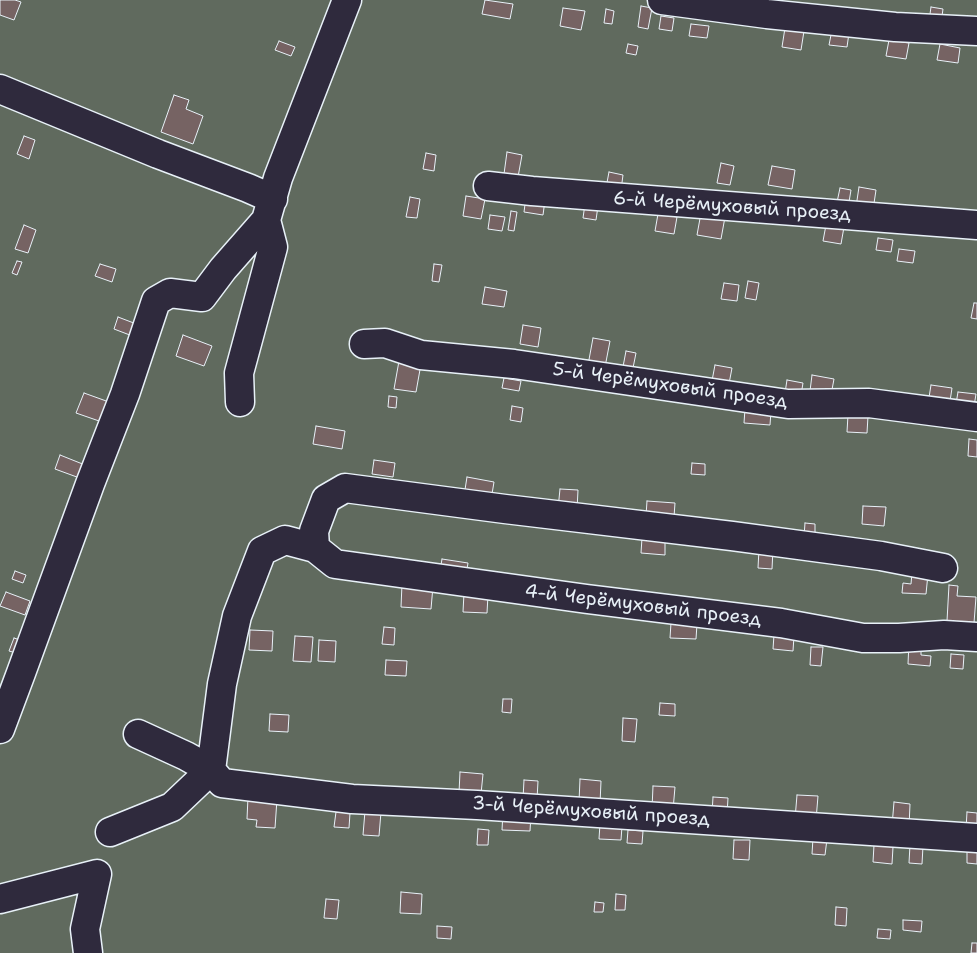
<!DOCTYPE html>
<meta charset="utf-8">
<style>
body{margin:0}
canvas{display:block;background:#2f2a3d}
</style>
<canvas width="977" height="953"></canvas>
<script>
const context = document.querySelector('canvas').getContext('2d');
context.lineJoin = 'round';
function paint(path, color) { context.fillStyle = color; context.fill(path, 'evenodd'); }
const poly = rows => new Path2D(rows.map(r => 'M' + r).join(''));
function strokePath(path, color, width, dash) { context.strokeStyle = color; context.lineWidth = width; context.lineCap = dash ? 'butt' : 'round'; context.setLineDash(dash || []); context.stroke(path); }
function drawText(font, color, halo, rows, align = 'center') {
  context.font = font + ' "Shantell Sans",sans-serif'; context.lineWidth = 4; context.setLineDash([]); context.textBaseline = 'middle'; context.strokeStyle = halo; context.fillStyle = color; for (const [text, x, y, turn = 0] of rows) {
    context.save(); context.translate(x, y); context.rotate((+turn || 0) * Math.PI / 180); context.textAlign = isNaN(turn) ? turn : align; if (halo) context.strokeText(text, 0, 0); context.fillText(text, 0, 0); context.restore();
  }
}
paint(poly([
 [0,0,977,0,977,953,0,953]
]), '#606a5e');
const building = poly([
 [0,0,15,0,21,2,14,20,0,15,0,0],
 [485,0,513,4,510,19,482,14,485,0],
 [641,6,652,8,648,29,638,27,641,6],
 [931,7,943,9,941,23,929,21,931,7],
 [563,8,585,11,581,30,560,26,563,8],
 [606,9,614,11,612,24,604,23,606,9],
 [661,16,674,18,672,31,659,29,661,16],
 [691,24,709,26,707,38,689,36,691,24],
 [785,28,804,31,801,50,782,47,785,28],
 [832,30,849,33,847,47,829,45,832,30],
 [889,40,909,43,906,59,886,56,889,40],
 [279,41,295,47,291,56,275,50,279,41],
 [628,44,638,46,636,55,626,53,628,44],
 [940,44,960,48,958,63,937,60,940,44],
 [174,95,189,100,186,109,203,116,193,144,161,132,174,95],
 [24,136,35,140,29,159,17,154,24,136],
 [507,152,522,155,518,177,504,174,507,152],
 [426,153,436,155,434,171,423,169,426,153],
 [721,163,734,166,730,185,717,183,721,163],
 [772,166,795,170,792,189,768,185,772,166],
 [609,172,623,175,621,190,606,188,609,172],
 [859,187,876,190,873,210,856,207,859,187],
 [840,188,851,190,848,208,836,207,840,188],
 [466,196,485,199,481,219,463,216,466,196],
 [410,197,420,199,417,218,406,217,410,197],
 [526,197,545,200,543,215,524,212,526,197],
 [585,204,598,206,596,220,583,218,585,204],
 [511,211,517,212,514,231,508,230,511,211],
 [701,213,725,217,721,239,697,235,701,213],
 [658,214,677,217,674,234,655,231,658,214],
 [490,215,505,217,502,231,488,229,490,215],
 [24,225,36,230,28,253,15,249,24,225],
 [826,225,844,227,841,244,823,241,826,225],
 [878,238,893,240,891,252,876,250,878,238],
 [899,249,915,251,913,263,897,261,899,249],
 [17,261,22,262,17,275,12,273,17,261],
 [100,264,116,269,112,282,95,276,100,264],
 [434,264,442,265,439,282,432,281,434,264],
 [748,281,759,283,756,300,745,298,748,281],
 [724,283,739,285,737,301,721,299,724,283],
 [485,287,507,291,504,307,482,304,485,287],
 [974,303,977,303,977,319,971,318,974,303],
 [118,317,139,325,135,337,114,329,118,317],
 [523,325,541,328,538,347,520,344,523,325],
 [183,335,212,346,204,366,176,356,183,335],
 [593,338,610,341,605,367,588,365,593,338],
 [626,351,636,353,632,373,622,372,626,351],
 [399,361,421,364,416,392,394,389,399,361],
 [715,365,732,368,728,389,711,386,715,365],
 [812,375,834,379,831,395,810,391,812,375],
 [504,378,521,381,519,391,502,388,504,378],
 [787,380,803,383,801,395,785,393,787,380],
 [931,385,952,388,949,408,928,404,931,385],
 [958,392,976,394,973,413,955,410,958,392],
 [84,393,109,402,102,422,76,413,84,393],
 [389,396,397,397,396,408,388,407,389,396],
 [512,406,523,408,521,422,510,420,512,406],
 [745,409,771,411,770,425,744,423,745,409],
 [848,415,868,416,867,433,847,432,848,415],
 [316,426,345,431,342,449,313,444,316,426],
 [969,439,977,440,977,457,968,456,969,439],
 [60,455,90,467,85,480,55,469,60,455],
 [374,460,395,463,393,477,372,474,374,460],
 [692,463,705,464,705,475,691,474,692,463],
 [467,477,494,482,491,500,464,496,467,477],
 [560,489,578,490,577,510,558,509,560,489],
 [647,501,675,503,674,517,646,516,647,501],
 [863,506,886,507,884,526,862,524,863,506],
 [805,523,815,524,815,537,804,537,805,523],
 [642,538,665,539,665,555,641,553,642,538],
 [759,549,773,549,772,569,758,568,759,549],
 [442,559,468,563,466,575,440,571,442,559],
 [15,571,26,575,23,583,12,579,15,571],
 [912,573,928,574,926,594,902,593,903,583,911,584,912,573],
 [402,584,433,586,431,609,401,607,402,584],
 [949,585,958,586,957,596,976,597,974,623,947,621,949,585],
 [6,592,30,601,25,615,0,606,6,592],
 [464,593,488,595,487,613,463,612,464,593],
 [671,623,697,624,696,639,670,638,671,623],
 [384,627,395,628,394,645,382,644,384,627],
 [250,630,273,631,272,651,249,650,250,630],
 [774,635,794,636,793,651,773,649,774,635],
 [295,636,313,637,311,662,293,661,295,636],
 [14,638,20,640,16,653,9,651,14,638],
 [319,640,336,641,335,662,318,661,319,640],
 [909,642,921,643,921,655,931,656,930,666,908,664,909,642],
 [811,647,823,647,821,666,810,665,811,647],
 [951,654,964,655,963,669,950,668,951,654],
 [386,660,407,661,406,676,385,675,386,660],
 [503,699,512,699,511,713,502,712,503,699],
 [660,703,675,704,675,716,659,715,660,703],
 [270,714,289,715,288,732,269,731,270,714],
 [623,718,637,719,635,742,622,741,623,718],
 [460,772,483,774,481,794,459,793,460,772],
 [580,779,601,781,600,804,579,802,580,779],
 [524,780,538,781,537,800,523,799,524,780],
 [653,786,675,787,673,810,652,809,653,786],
 [797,795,818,796,816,820,795,819,797,795],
 [248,797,277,799,275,828,256,827,257,820,247,819,248,797],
 [713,797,728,798,727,815,712,814,713,797],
 [894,802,910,804,909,827,892,826,894,802],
 [365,811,381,812,379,836,363,835,365,811],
 [336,812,350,813,349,828,334,827,336,812],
 [503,812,531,814,530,831,502,830,503,812],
 [967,812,977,813,977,830,966,829,967,812],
 [600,824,622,826,621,840,599,839,600,824],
 [478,829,489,830,488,845,477,845,478,829],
 [628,830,643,831,642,844,627,843,628,830],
 [813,838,827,839,825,855,812,854,813,838],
 [734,840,750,840,749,860,733,859,734,840],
 [874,845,893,847,892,864,873,862,874,845],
 [910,845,923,846,922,864,909,863,910,845],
 [967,849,977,850,977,864,967,863,967,849],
 [401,892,422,894,421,914,400,913,401,892],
 [616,894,626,895,625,910,615,910,616,894],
 [326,899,339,900,337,919,324,918,326,899],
 [595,902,604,903,603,912,594,912,595,902],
 [836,907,847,908,846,926,835,925,836,907],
 [903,920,922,921,921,932,903,930,903,920],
 [437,926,452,927,451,939,437,938,437,926],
 [878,929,891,930,890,939,877,938,878,929],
 [972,943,977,943,977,953,971,953,972,943]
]);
paint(building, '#766363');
strokePath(building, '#e8f1f8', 1);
const minor = poly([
 [662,0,767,14,895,27,977,31],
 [0,89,158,154,248,188,273,199],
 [488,186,532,191,977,225],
 [364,344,385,343,421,355,514,364,788,404,869,403,977,417],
 [240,402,239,373,273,247,266,220,278,178,347,0],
 [315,548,314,531,326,499,345,488,505,509,732,536,881,556,943,568],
 [0,729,21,673,90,484,125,394,156,301,170,293,202,297,223,269,266,220],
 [138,734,186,756,211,770,222,783,352,799,477,805,977,838],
 [110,832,172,807,211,770,222,684,237,616,262,551,285,540,315,548,335,564,587,599,781,623,863,638,899,638,944,635,977,637],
 [0,899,97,874,85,929,88,953]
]);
strokePath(minor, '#e8f1f8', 31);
strokePath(minor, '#2f2a3d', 28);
drawText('19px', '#e8f1f8', '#2f2a3d', [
 ["6-й Черёмуховый проезд",732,207,4],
 ["5-й Черёмуховый проезд",670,386,8],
 ["4-й Черёмуховый проезд",643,606,7],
 ["3-й Черёмуховый проезд",591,812,4]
]);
</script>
